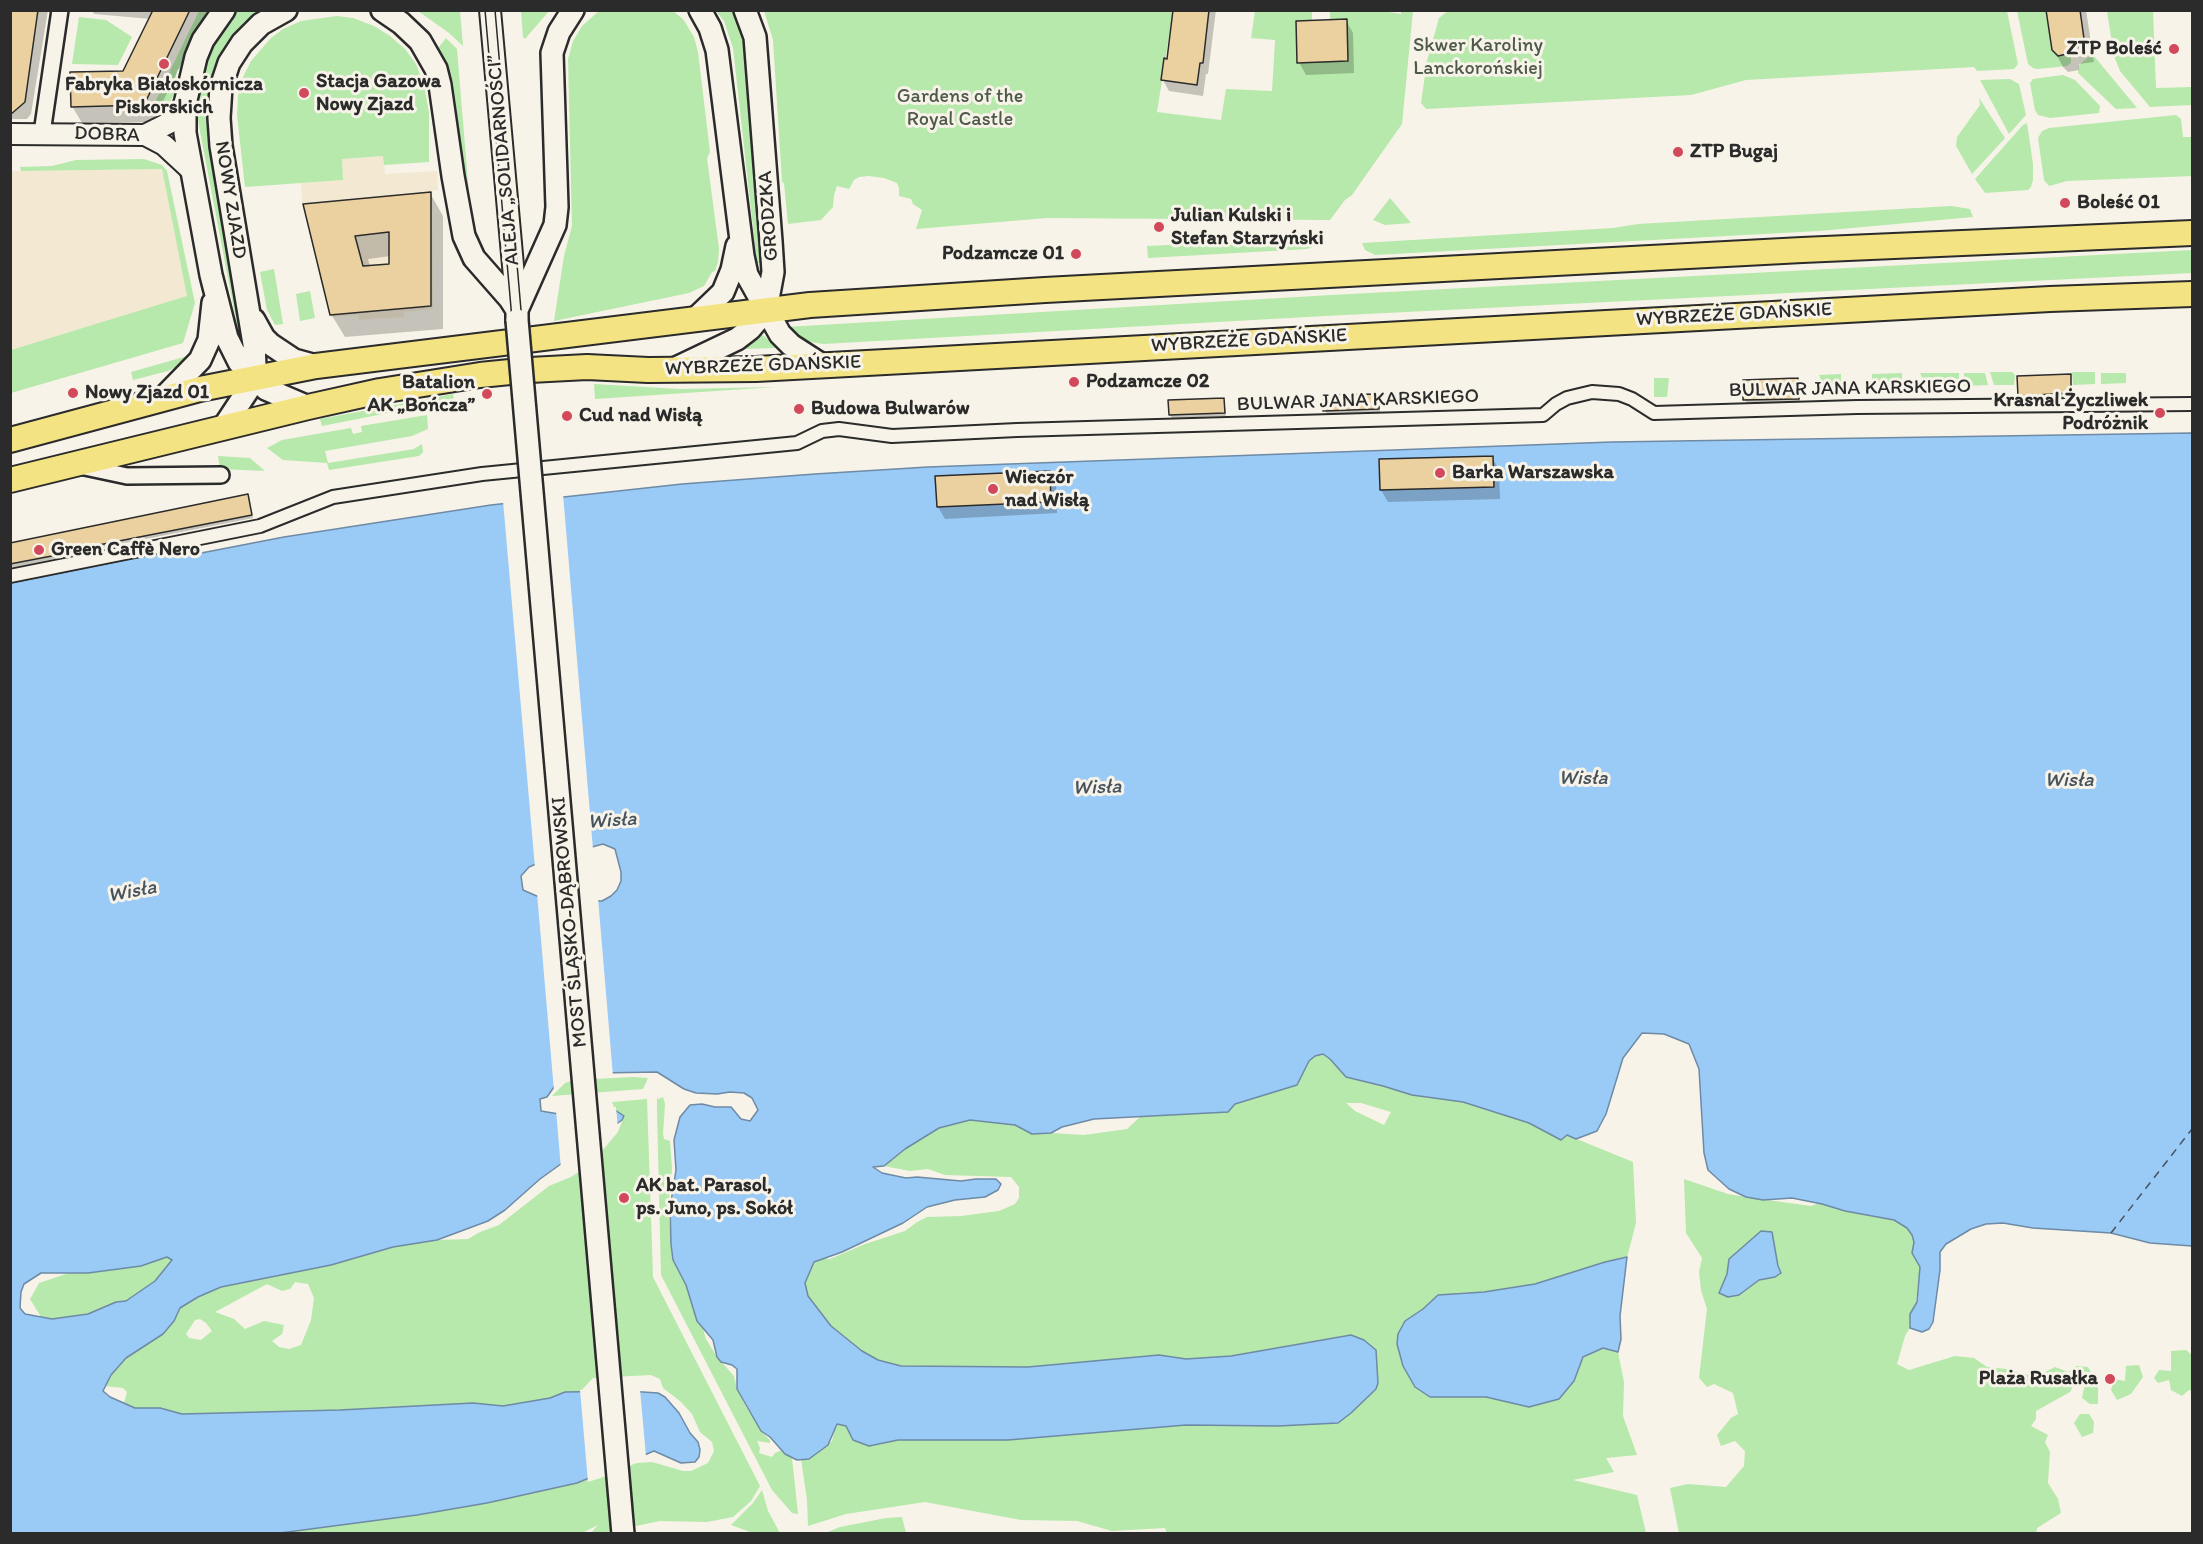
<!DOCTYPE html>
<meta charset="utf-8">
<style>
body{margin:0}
#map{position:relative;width:2203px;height:1544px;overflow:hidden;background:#f7f3e8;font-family:Itim,sans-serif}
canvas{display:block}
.frame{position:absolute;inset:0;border:12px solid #2b2b2b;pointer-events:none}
</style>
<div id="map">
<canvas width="2203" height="1544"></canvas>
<div class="frame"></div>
</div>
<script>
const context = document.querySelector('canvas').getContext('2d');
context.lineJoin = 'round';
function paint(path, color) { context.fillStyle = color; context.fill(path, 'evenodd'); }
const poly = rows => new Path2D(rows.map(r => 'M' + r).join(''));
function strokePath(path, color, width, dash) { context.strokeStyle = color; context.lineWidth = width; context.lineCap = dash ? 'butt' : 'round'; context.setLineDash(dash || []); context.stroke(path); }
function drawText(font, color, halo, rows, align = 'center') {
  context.font = font + ' Itim,sans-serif'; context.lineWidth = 6; context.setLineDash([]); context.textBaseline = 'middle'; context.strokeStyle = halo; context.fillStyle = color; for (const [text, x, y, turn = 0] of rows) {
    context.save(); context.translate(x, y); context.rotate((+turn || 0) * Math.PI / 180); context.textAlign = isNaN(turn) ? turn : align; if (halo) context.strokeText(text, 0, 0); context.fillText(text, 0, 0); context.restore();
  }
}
paint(poly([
 [384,156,385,174,437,171,438,190,432,191,433,309,404,312,404,317,359,320,358,315,330,317,302,202,301,183,343,180,342,159],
 [162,169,188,297,11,350,11,171]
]), '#f3e9d2');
paint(poly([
 [1376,10,1401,14,1401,11,1413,11,1402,124,1352,195,1345,200,1330,220,1047,218,916,229,922,210,913,204,911,199,899,196,899,188,897,183,884,178,869,176,859,177,854,180,849,189,837,186,834,195,833,207,821,220,788,224,784,183,782,182,773,40,764,11,1173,11,1157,112,1221,120,1226,89,1272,91,1275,40,1251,38,1255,11,1312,11,1312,20,1296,21,1297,62,1347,19,1330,19,1330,11],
 [199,11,210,11,190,40,180,69,177,70,174,93,170,103,163,112,155,116,153,106],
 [237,11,259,11,244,22,221,55,212,76,208,97,208,114,245,330,238,331,199,126,197,109,199,84,205,61,213,43],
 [418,11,460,11,463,46,449,33],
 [521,11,549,11,525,39,523,37],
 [599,11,673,11,683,19,694,37,698,52,710,152,707,158,719,249,718,262,715,271,712,272,704,286,689,293,554,321,564,256,572,226,568,59,573,41,582,26],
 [716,11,735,11,746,42,760,263,757,263,733,48,724,21],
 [1448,11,2007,11,2018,64,2014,69,1977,71,1974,67,1746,80,1691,95,1426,109,1421,103,1427,61,1439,18],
 [2017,11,2046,11,2052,50,2058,56,2071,53,2071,63,2067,66,2038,69,2033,68,2028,64],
 [2107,11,2153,11,2156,88,2192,87,2192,105,2150,107,2120,71,2114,56],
 [337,16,353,18,374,26,390,36,405,49,416,64,424,85,429,113,429,162,384,165,383,156,342,159,343,180,245,187,237,115,238,96,243,77,251,61,271,38,283,29,301,21],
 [79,17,106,20,132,37,118,65,72,64],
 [446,38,457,49,469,194,467,195,453,83,448,67,438,48],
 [2094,56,2137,108,2116,109,2078,73,2079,65,2088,57],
 [2063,75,2075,80,2100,106,2099,113,2050,118,2038,115,2035,110,2030,83,2033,79],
 [2010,79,2019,84,2026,115,2009,134,1980,80],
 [1979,98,2005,138,1972,174,1956,146,1957,137,1980,105],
 [2176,115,2181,119,2183,137,2192,137,2192,176,2067,181,2049,186,2044,180,2038,138,2042,131,2049,128],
 [2027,123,2033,164,2033,180,2031,187,2028,190,1985,193,1975,179,2023,125],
 [144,159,162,165,167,171,195,303,183,343,11,393,11,350,187,296,162,169,21,171,20,167,52,166,76,160],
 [1390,198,1411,223,1385,225,1373,220],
 [1951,206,1970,209,1973,217,1819,231,1375,255,1365,250,1362,243,1613,228,1638,224],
 [1236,242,1325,243,1307,249,1148,258,1147,246],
 [2192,250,2192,273,1325,316,823,344,811,342,796,336,786,327,1331,295],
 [274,269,283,324,275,325,267,310,260,272],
 [310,291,315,318,300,321,296,294],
 [759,332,776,346,776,348,745,349,744,345],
 [191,355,184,363,168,371,133,380,131,372],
 [1990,372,2012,372,2015,375,2014,385,1994,385],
 [2072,372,2095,372,2095,384,2073,385],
 [1902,373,1902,386,1872,386,1872,374],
 [1920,373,1959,373,1959,386,1926,386],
 [1964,373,1985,373,1988,385,1964,386],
 [2101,373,2126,373,2126,383,2101,384],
 [1841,374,1841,387,1824,387,1819,375],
 [1654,378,1669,378,1667,397,1654,397],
 [594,384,680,389,776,387,595,399],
 [453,394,454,400,322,426,320,419],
 [427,415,428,429,412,436,325,451,328,463,414,449,422,444,423,452,419,456,329,470,327,463,283,460,267,448,282,440,351,428,353,434,362,432,361,426],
 [218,456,250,458,265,471,220,469],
 [1307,1041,1567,1135,1633,1162,1636,1223,1625,1265,1535,1284,1484,1292,1457,1293,1432,1300,1423,1309,1574,1381,1583,1358,1603,1348,1618,1352,1624,1382,1623,1416,1637,1455,1606,1458,1614,1472,1573,1480,1637,1495,1646,1533,1167,1534,1165,1528,1112,1531,1077,1521,1021,1520,925,1502,846,1514,808,1526,807,1500,801,1459,809,1459,832,1441,835,1427,837,1424,846,1426,853,1440,869,1446,898,1440,1008,1440,1186,1425,1278,1426,1337,1337,1231,1356,1186,1359,1159,1355,1028,1367,901,1366,878,1360,862,1351,831,1326,808,1296,805,1282,814,1262,821,1258,830,1259,865,1244,905,1231,917,1222,927,1217,961,1216,999,1211,1015,1204,1019,1198,1019,1187,1011,1177,945,1175,928,1169,910,1171,884,1166,905,1149,939,1128,970,1120,1015,1125,1032,1134,1051,1133,1084,1135,1127,1129,1141,1116,1202,1112],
 [1346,1103,1361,1103,1391,1112,1384,1125,1355,1111],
 [633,1077,648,1078,643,1089,552,1096,565,1083,574,1080],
 [663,1097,665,1104,663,1134,664,1139,670,1141,672,1168,668,1210,673,1260,686,1285,697,1321,703,1329,706,1339,717,1357,734,1376,737,1389,746,1407,756,1420,761,1431,770,1440,770,1443,757,1441,760,1448,759,1453,772,1457,775,1453,782,1450,792,1458,798,1514,792,1513,772,1490,661,1275,657,1112,657,1098,659,1099],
 [647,1099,653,1277,760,1486,751,1501,733,1517,707,1522,660,1521,602,1533,591,1533,598,1525,580,1534,280,1533,487,1503,577,1483,637,1463,652,1462,683,1471,691,1471,708,1463,714,1451,712,1442,700,1432,692,1414,680,1401,663,1388,660,1379,651,1375,593,1378,579,1393,565,1392,550,1398,503,1406,473,1403,340,1410,182,1414,160,1408,135,1408,124,1403,127,1392,123,1388,105,1386,111,1375,126,1358,174,1321,180,1308,198,1297,221,1287,331,1265,393,1247,437,1240,468,1239,480,1232,499,1225,549,1186,571,1177,580,1171,602,1151,618,1132,624,1116,615,1110,612,1102],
 [295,1282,308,1284,314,1298,311,1320,301,1345,289,1349,279,1347,272,1341,282,1334,284,1325,264,1321,245,1329,234,1319,215,1312,267,1284,282,1291,290,1289],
 [200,1319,206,1323,212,1331,201,1340,189,1338,186,1334,195,1320],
 [1684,1179,1728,1194,1746,1197,1811,1206,1820,1203,1898,1215,1909,1220,1920,1267,1916,1302,1910,1314,1910,1328,1905,1336,1897,1364,1909,1370,1955,1356,1974,1358,1987,1367,2006,1369,2029,1375,2043,1373,2055,1367,2068,1372,2076,1366,2088,1367,2098,1385,2098,1404,2090,1404,2082,1398,2085,1383,2075,1382,2070,1392,2036,1411,2036,1419,2031,1426,2048,1435,2045,1442,2050,1452,2048,1483,2058,1499,2061,1513,2037,1528,2036,1533,1679,1533,1670,1488,1688,1484,1726,1487,1744,1466,1745,1451,1735,1441,1721,1446,1717,1435,1731,1418,1738,1414,1733,1393,1714,1384,1707,1387,1699,1378,1707,1309,1701,1290,1699,1272,1702,1258,1686,1233],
 [167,1257,172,1260,155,1281,126,1301,116,1302,88,1314,52,1319,41,1317,30,1299,39,1283,69,1273,88,1273,141,1266],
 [2186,1350,2192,1355,2192,1391,2189,1390,2182,1396,2171,1390,2169,1380,2158,1383,2154,1378,2159,1370,2171,1371,2171,1351],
 [2139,1365,2143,1377,2131,1394,2117,1400,2111,1390,2114,1379,2125,1381,2126,1366],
 [2080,1414,2089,1414,2094,1422,2093,1433,2082,1437,2074,1423],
 [762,1490,768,1511,780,1533,753,1533,731,1525,753,1503],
 [902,1517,906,1533,908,1533,825,1533,840,1527,886,1518]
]), '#b6e9ab');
const water = poly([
 [2192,433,2192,1246,2150,1243,2111,1233,2033,1228,2003,1223,1986,1224,1971,1229,1946,1244,1940,1252,1940,1270,1933,1322,1929,1329,1922,1332,1910,1328,1910,1314,1917,1302,1920,1267,1912,1253,1914,1242,1912,1235,1907,1228,1894,1220,1845,1211,1822,1204,1792,1198,1763,1200,1746,1197,1729,1189,1708,1170,1704,1153,1699,1069,1689,1044,1664,1034,1642,1033,1623,1058,1606,1114,1597,1131,1576,1139,1567,1135,1561,1140,1529,1123,1463,1102,1412,1095,1383,1086,1346,1077,1330,1059,1323,1054,1315,1056,1309,1061,1297,1085,1235,1104,1228,1112,1094,1119,1062,1127,1051,1133,1032,1134,1015,1125,970,1120,939,1128,905,1149,884,1166,873,1167,882,1173,906,1178,917,1177,961,1181,976,1179,996,1179,1001,1184,998,1190,985,1197,955,1200,927,1207,903,1223,842,1252,814,1262,805,1283,808,1296,831,1326,862,1351,878,1360,901,1366,1028,1367,1159,1355,1186,1359,1231,1356,1351,1335,1364,1340,1376,1350,1378,1383,1376,1389,1351,1413,1338,1423,1278,1426,1186,1425,1008,1440,898,1440,869,1446,853,1440,846,1426,837,1424,828,1445,809,1459,797,1460,785,1454,770,1437,761,1431,737,1389,737,1369,732,1365,721,1362,717,1357,713,1340,697,1321,686,1285,673,1260,671,1244,670,1208,676,1170,674,1140,680,1117,690,1105,702,1104,715,1107,731,1107,741,1119,750,1121,758,1110,752,1098,744,1093,730,1092,717,1094,696,1093,684,1089,657,1072,600,1073,569,1076,556,1084,547,1097,540,1099,541,1111,559,1114,615,1110,624,1116,622,1120,540,1179,505,1210,488,1221,437,1240,393,1247,331,1265,221,1287,198,1297,180,1308,174,1321,163,1334,126,1358,111,1375,103,1391,110,1397,135,1408,160,1408,182,1414,340,1410,473,1403,503,1406,550,1398,565,1392,628,1391,658,1393,665,1397,679,1413,690,1433,698,1442,700,1450,699,1457,695,1462,681,1463,654,1451,577,1483,487,1503,417,1515,280,1533,11,1534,11,583,194,546,196,554,284,537,491,505,682,484,815,474,928,467,1612,442,2192,433],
 [603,844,615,849,621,872,621,881,617,890,611,896,602,901,558,900,539,897,523,890,521,876,529,867,548,859,603,844],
 [167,1257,172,1260,155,1281,126,1301,116,1302,88,1314,52,1319,25,1314,20,1308,21,1292,24,1284,41,1273,88,1273,141,1266,167,1257],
 [1761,1231,1772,1232,1778,1266,1781,1273,1775,1277,1759,1280,1739,1295,1728,1297,1719,1293,1727,1274,1729,1259,1761,1231],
 [1627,1257,1620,1316,1621,1339,1618,1352,1603,1348,1583,1357,1574,1381,1559,1399,1529,1407,1486,1397,1430,1397,1415,1387,1403,1366,1397,1344,1398,1334,1405,1321,1423,1309,1438,1295,1484,1292,1535,1284,1605,1262,1627,1257]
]);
paint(water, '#9acaf6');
strokePath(water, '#6e8aa5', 1.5);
paint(poly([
 [563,494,593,849,549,861,535,868,503,501],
 [537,893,558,897,598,898,613,1076,570,1079,554,1091],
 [616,1107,618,1128,561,1169,556,1110],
 [628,1388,640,1389,646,1457,639,1459,625,1470,588,1482,580,1390]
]), '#f7f3e8');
paint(poly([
 [10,10,48,10,31,114,27,119,10,119],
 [92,10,207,10,153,122,82,123,72,106,124,72,151,19,94,14],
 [1175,10,1216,10,1208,74,1206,74,1203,96,1169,91,1163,80,1168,61],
 [2047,10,2086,10,2094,62,2079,64,2079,70,2068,72,2063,67,2054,50],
 [1346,20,1353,33,1354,73,1306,75,1299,62],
 [430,193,443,216,443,329,345,337,331,314,305,205],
 [391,256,391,266,370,267,368,259],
 [2070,375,2072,397,2021,399,2019,395],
 [1798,380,1800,383,1800,402,1747,403,1745,399],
 [1378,395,1380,412,1327,414,1325,410],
 [1224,400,1226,416,1172,418,1170,415,1170,401],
 [1492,457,1499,470,1500,499,1388,502,1381,490],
 [1049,472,1056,485,1057,513,945,519,938,507],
 [247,496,253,518,79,552,79,554,10,568,10,545]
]), '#0003');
strokePath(poly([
 [2111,1233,2192,1129]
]), '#47535e', 1.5, [8, 6]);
const building = poly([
 [10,10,38,10,25,102,10,115,10,10],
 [153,10,190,10,144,105,71,107,70,72,123,71,153,10],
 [1173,10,1209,10,1203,63,1200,63,1197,85,1161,80,1164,58,1167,59,1173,10],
 [2046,10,2080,10,2085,46,2071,47,2071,53,2058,56,2052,50,2046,10],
 [1347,19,1348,61,1297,63,1296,21,1347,19],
 [431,192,431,306,330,315,303,204,431,192],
 [389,232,389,264,363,266,355,236,389,232],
 [2071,374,2071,393,2018,396,2017,376,2071,374],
 [1798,378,1799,399,1743,400,1743,380,1798,378],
 [1379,394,1379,409,1323,411,1323,395,1379,394],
 [1224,398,1225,413,1169,415,1168,400,1224,398],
 [1493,456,1494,487,1380,490,1379,459,1493,456],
 [1050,471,1051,502,937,507,935,476,1050,471],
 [248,494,252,515,78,549,78,551,10,564,10,543,248,494]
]);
paint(building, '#ebd1a0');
strokePath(building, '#2b2b2b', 1.5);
const pedestrian = poly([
 [10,576,260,526,333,497,482,474,787,444,797,443,822,431,839,429,892,436,1017,430,1543,415,1556,404,1567,398,1592,392,1619,394,1632,399,1654,413,1857,407,2192,404]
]);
const minor = poly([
 [42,133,60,10],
 [80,466,127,476,221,475]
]);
const tertiary = poly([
 [490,10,517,310],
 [10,134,145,135,164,145,191,170],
 [145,135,169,123,185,104]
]);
const secondary = poly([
 [224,10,203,40,196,57,185,104,185,133,211,275,227,338,239,362,266,389,308,407],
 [382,10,401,23,420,41,436,69,440,85,453,176,464,236,474,258,510,299,517,310,517,320],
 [700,10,710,28,717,50,743,256,747,275,780,334,791,345,822,365],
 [517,310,555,225,557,207,552,53,559,32,573,10],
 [696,318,723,292,732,270,737,246],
 [254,320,264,338,270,344,294,360,316,366],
 [672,370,737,339,750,329,766,310,773,272,771,241,755,37,745,10],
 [162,399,200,360,209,340,213,303],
 [223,428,248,390,254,377,255,366,254,344,221,146,219,118,221,87,229,63,242,43,261,24,286,10]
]);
const primary = poly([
 [10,440,200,389,316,366,810,305,1045,290,1802,250,2192,233],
 [10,480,308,407,380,391,480,375,530,370,587,367,648,370,756,369,2050,299,2192,294]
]);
strokePath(pedestrian, '#2b2b2b', 16);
strokePath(minor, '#2b2b2b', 20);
strokePath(tertiary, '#2b2b2b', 24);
strokePath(secondary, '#2b2b2b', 26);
strokePath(primary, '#2b2b2b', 28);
strokePath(pedestrian, '#f7f3e8', 12);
strokePath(minor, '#f7f3e8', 15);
strokePath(tertiary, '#f7f3e8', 20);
strokePath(secondary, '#f7f3e8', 21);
strokePath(primary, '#f4e382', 24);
strokePath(poly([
 [485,10,618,1534],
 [495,10,627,1534]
]), '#2b2b2b', 1.5);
const secondaryBridge = poly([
 [517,320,623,1534]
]);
strokePath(secondaryBridge, '#2b2b2b', 26, []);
strokePath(secondaryBridge, '#f7f3e8', 21);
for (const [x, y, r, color] of [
 [2174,49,6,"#d1495b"],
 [164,64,6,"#d1495b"],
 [304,93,6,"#d1495b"],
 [1678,152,6,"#d1495b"],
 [2065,203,6,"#d1495b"],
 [1159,227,6,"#d1495b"],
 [1076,254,6,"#d1495b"],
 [1074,382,6,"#d1495b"],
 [73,393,6,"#d1495b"],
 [487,394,6,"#d1495b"],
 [799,409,6,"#d1495b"],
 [2160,413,6,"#d1495b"],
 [567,416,6,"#d1495b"],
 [1440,473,6,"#d1495b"],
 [993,489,6,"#d1495b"],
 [39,550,6,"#d1495b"],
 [624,1198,6,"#d1495b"],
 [2110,1379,6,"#d1495b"]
]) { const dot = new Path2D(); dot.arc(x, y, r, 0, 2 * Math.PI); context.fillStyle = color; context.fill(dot); strokePath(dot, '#f7f3e8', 2); }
drawText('20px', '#4e5a4b', '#f7f3e8', [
 ["Skwer Karoliny",1478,46],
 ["Lanckorońskiej",1478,69],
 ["Gardens of the",960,97],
 ["Royal Castle",960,120]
]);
drawText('bold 20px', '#2b2b2b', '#f7f3e8', [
 ["ZTP Boleść",2162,49,"right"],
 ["Stacja Gazowa",316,82],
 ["Nowy Zjazd",316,105],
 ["Fabryka Białoskórnicza",164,85,"center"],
 ["Piskorskich",164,108,"center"],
 ["ZTP Bugaj",1690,152],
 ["Boleść 01",2077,203],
 ["Julian Kulski i",1171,216],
 ["Stefan Starzyński",1171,239],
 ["Podzamcze 01",1064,254,"right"],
 ["Podzamcze 02",1086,382],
 ["Batalion",475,383,"right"],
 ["AK „Bończa”",475,406,"right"],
 ["Nowy Zjazd 01",85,393],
 ["Krasnal Życzliwek",2148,401,"right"],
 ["Podróżnik",2148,424,"right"],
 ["Budowa Bulwarów",811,409],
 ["Cud nad Wisłą",579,416],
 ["Barka Warszawska",1452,473],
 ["Wieczór",1005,478],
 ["nad Wisłą",1005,501],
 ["Green Caffè Nero",51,550],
 ["AK bat. Parasol,",636,1186],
 ["ps. Juno, ps. Sokół",636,1209],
 ["Plaża Rusałka",2098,1379,"right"]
], 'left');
drawText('20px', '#2b2b2b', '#f7f3e8', [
 ["DOBRA",107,135,2],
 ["ALEJA „SOLIDARNOŚCI”",504,160,-95],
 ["NOWY ZJAZD",230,200,81],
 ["GRODZKA",769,216,-94],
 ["WYBRZEŻE GDAŃSKIE",1734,315,-3],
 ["WYBRZEŻE GDAŃSKIE",1249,341,-3],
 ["WYBRZEŻE GDAŃSKIE",763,366,-2],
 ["BULWAR JANA KARSKIEGO",1850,389,-1],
 ["BULWAR JANA KARSKIEGO",1358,401,-2],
 ["MOST ŚLĄSKO-DĄBROWSKI",570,922,-95]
]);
drawText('italic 21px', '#47535e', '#f7f3e8', [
 ["Wisła",1583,779],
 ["Wisła",2069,781],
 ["Wisła",1097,788,-2],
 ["Wisła",612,821,-4],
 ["Wisła",132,892,-11]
]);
</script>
